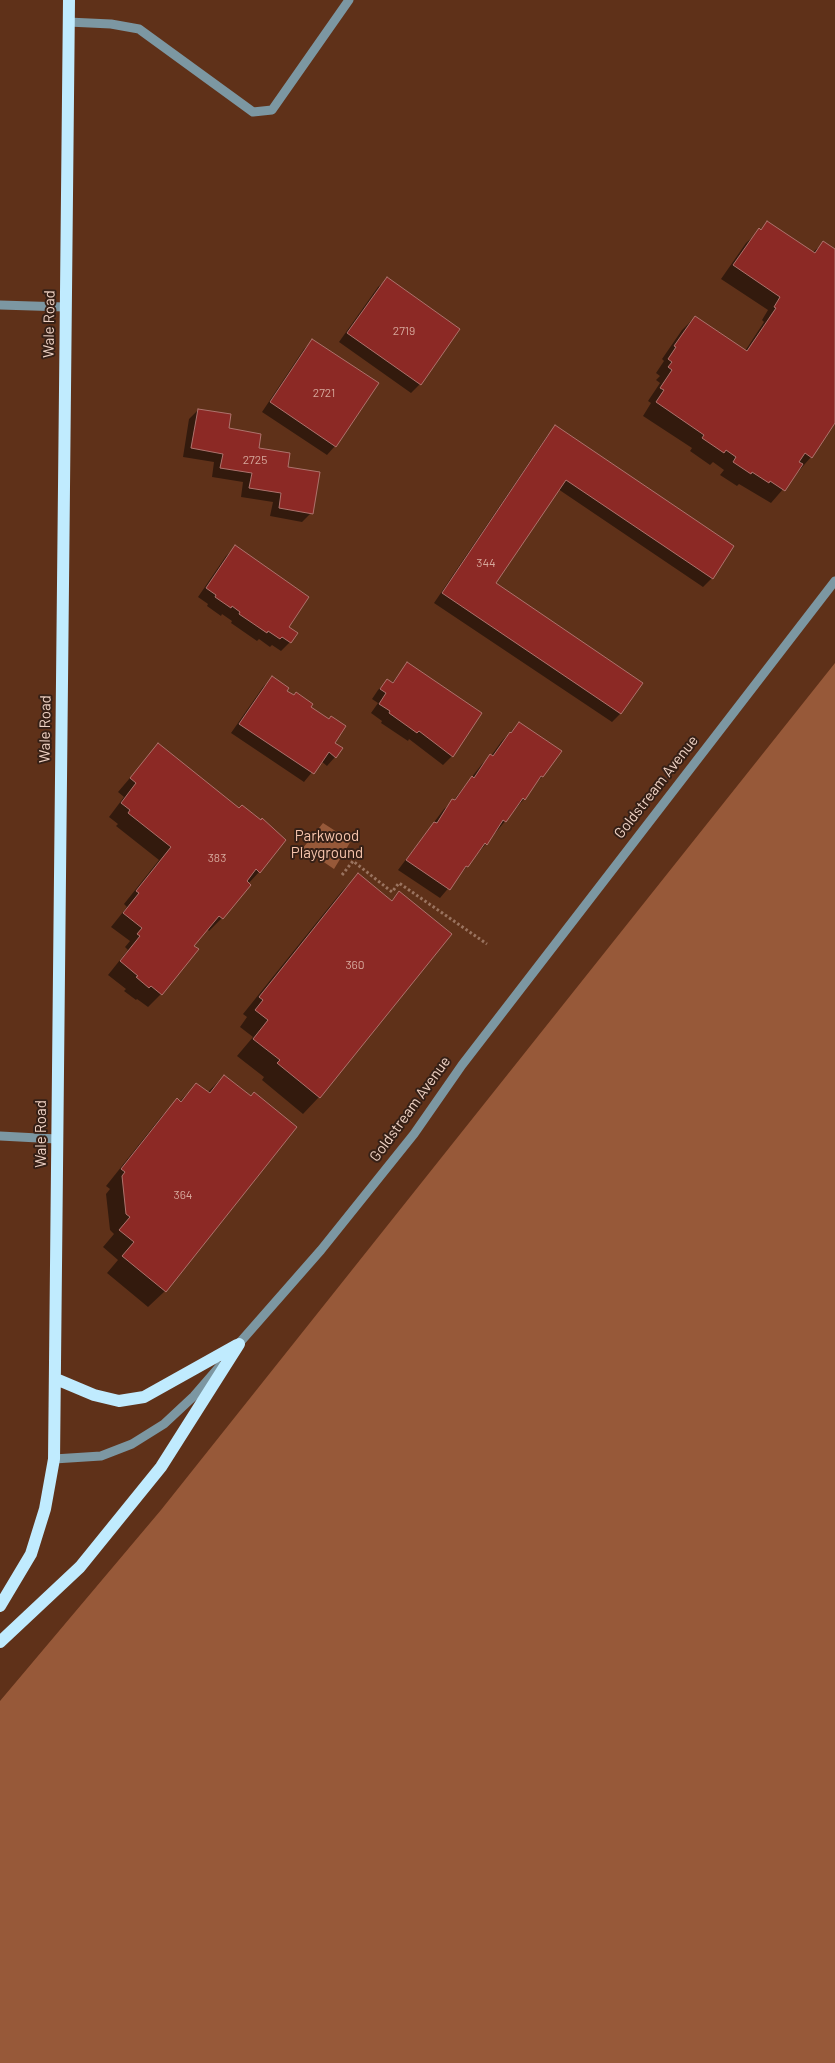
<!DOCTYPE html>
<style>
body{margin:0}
canvas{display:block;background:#5f3119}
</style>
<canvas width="835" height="2063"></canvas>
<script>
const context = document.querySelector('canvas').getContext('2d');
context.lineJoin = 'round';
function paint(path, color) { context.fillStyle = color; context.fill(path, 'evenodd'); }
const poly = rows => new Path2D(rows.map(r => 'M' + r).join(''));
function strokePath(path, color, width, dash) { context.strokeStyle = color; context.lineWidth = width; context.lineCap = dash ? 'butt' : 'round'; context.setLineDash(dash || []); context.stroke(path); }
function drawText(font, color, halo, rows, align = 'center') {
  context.font = font + ' Barlow,sans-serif'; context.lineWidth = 4; context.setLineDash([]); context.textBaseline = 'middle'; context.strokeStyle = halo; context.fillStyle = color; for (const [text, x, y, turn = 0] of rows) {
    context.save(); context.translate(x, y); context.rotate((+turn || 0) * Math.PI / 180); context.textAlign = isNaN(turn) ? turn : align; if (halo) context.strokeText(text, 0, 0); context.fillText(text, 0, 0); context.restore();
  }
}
paint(poly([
 [835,663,835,2063,0,2063,0,1701,161,1510],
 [323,823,351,841,334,869,303,848]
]), '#975939');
paint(poly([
 [768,223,812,253,823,243,835,251,835,421,811,457,771,503,739,484,737,486,720,475,724,470,713,462,710,465,690,451,692,448,643,416,651,403,648,401,660,383,656,380,660,376,656,373,664,361,662,359,682,330,695,317,745,351,764,322,762,320,768,310,721,279,746,243],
 [387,279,420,384,411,393,339,342,378,287],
 [313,340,335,446,327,455,262,412,304,349],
 [198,410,286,468,311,513,302,522,270,516,273,502,241,497,243,482,212,477,214,462,183,457,189,419],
 [555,427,712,578,703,587,558,489,494,584,621,713,612,722,434,603,547,436],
 [235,547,287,627,290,642,281,651,272,645,270,647,259,639,257,641,231,623,232,621,222,614,221,616,207,606,208,604,198,597,226,556],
 [407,664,452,756,443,765,409,739,408,741,381,723,382,721,371,713,378,703,372,699,378,690,387,681,391,684],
 [272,678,285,691,328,720,335,757,327,766,321,761,304,782,231,733,263,687],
 [519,723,543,776,533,785,524,799,440,898,398,870,444,809,453,801,482,764,491,756,501,742],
 [158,745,259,872,248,884,222,918,209,931,207,929,193,946,197,949,161,994,148,1007,137,999,136,1000,124,991,126,989,108,975,128,950,125,947,130,941,111,927,127,907,124,904,159,860,116,826,118,824,109,817,124,797,118,792],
 [358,875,391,901,399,893,319,1097,303,1114,262,1080,264,1077,237,1056,253,1037,240,1027,247,1017,243,1014,342,891],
 [224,1076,165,1291,148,1307,107,1273,118,1260,103,1247,114,1234,110,1230,106,1194,110,1189,106,1186,161,1117,177,1100,179,1102,196,1085,207,1093]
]), '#0007');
const building = poly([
 [767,221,815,253,823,241,835,249,835,423,812,458,805,453,799,462,803,464,785,491,770,481,769,483,752,472,751,474,733,462,736,457,726,450,724,453,702,438,704,435,656,402,664,390,660,388,672,370,668,367,672,362,668,359,676,347,674,346,695,316,747,351,776,308,774,307,780,297,733,265,759,228,761,230,767,221],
 [387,277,460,329,421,385,347,333,387,277],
 [312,339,379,383,336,447,270,402,312,339],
 [198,409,231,414,229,428,261,434,259,448,290,453,288,467,320,472,313,514,279,508,281,493,249,488,252,473,220,468,223,454,191,448,198,409],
 [555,425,734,546,713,579,566,480,496,583,643,683,621,714,442,593,555,425],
 [235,545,309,597,289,627,298,633,291,643,282,637,280,639,268,631,267,633,239,614,240,612,232,606,231,608,215,597,216,595,206,588,235,545],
 [407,662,482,713,453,757,419,731,417,733,389,713,390,711,379,704,386,693,380,689,387,679,393,683,407,662],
 [272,676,289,688,287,691,294,695,296,692,313,704,311,707,329,719,331,716,346,726,335,743,343,748,336,758,329,752,314,774,239,724,272,676],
 [519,722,562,751,543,777,541,776,525,800,523,798,506,822,503,820,487,845,485,843,468,867,466,866,450,890,406,860,434,822,437,823,452,799,455,800,472,776,474,778,490,754,493,756,510,732,511,733,519,722],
 [158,743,239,808,242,805,261,820,262,818,286,840,260,873,256,869,247,881,251,885,223,919,219,916,194,946,199,949,162,995,151,986,149,988,136,977,138,976,120,961,140,936,137,934,142,928,123,913,139,893,136,891,171,847,128,813,130,810,121,803,136,783,130,778,158,743],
 [358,873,392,901,399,891,452,934,320,1098,277,1063,280,1060,253,1039,268,1020,255,1010,263,1000,259,997,358,873],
 [224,1075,251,1096,254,1092,297,1127,166,1292,122,1256,134,1242,119,1230,130,1217,126,1214,122,1176,125,1172,121,1169,177,1098,181,1102,196,1083,210,1093,224,1075]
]);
paint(building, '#8c2925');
strokePath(building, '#ad726c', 1);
strokePath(poly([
 [342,875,353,861,392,892,399,883,487,944]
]), '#9a735f', 3, [2.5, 2.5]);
strokePath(poly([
 [68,22,111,24,139,29,253,112,272,110,349,0],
 [0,305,65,307],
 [0,1136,57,1139],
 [235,1348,321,1250,414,1134,462,1065,835,581],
 [54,1459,101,1456,132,1444,164,1424,194,1396,220,1366]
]), '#7c97a2', 9);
strokePath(poly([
 [56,1379,94,1395,119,1401,144,1397,237,1345],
 [0,1606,31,1554,45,1509,54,1459,69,0],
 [0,1642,80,1567,161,1467,239,1344]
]), '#c0ebfe', 12);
drawText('12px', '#d6a89c', null, [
 ["2719",404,331],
 ["2721",324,393],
 ["2725",255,460],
 ["344",486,563],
 ["383",217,858],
 ["360",355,965],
 ["364",183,1195]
]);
drawText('15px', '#efd2c4', '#362016', [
 ["Wale Road",49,324,-89],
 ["Wale Road",45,729,-89],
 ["Goldstream Avenue",656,787,-52],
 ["Goldstream Avenue",410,1109,-54],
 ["Wale Road",41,1134,-90]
]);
drawText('15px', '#f7c5ad', '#362016', [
 ["Parkwood",327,836],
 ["Playground",327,853]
]);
</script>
